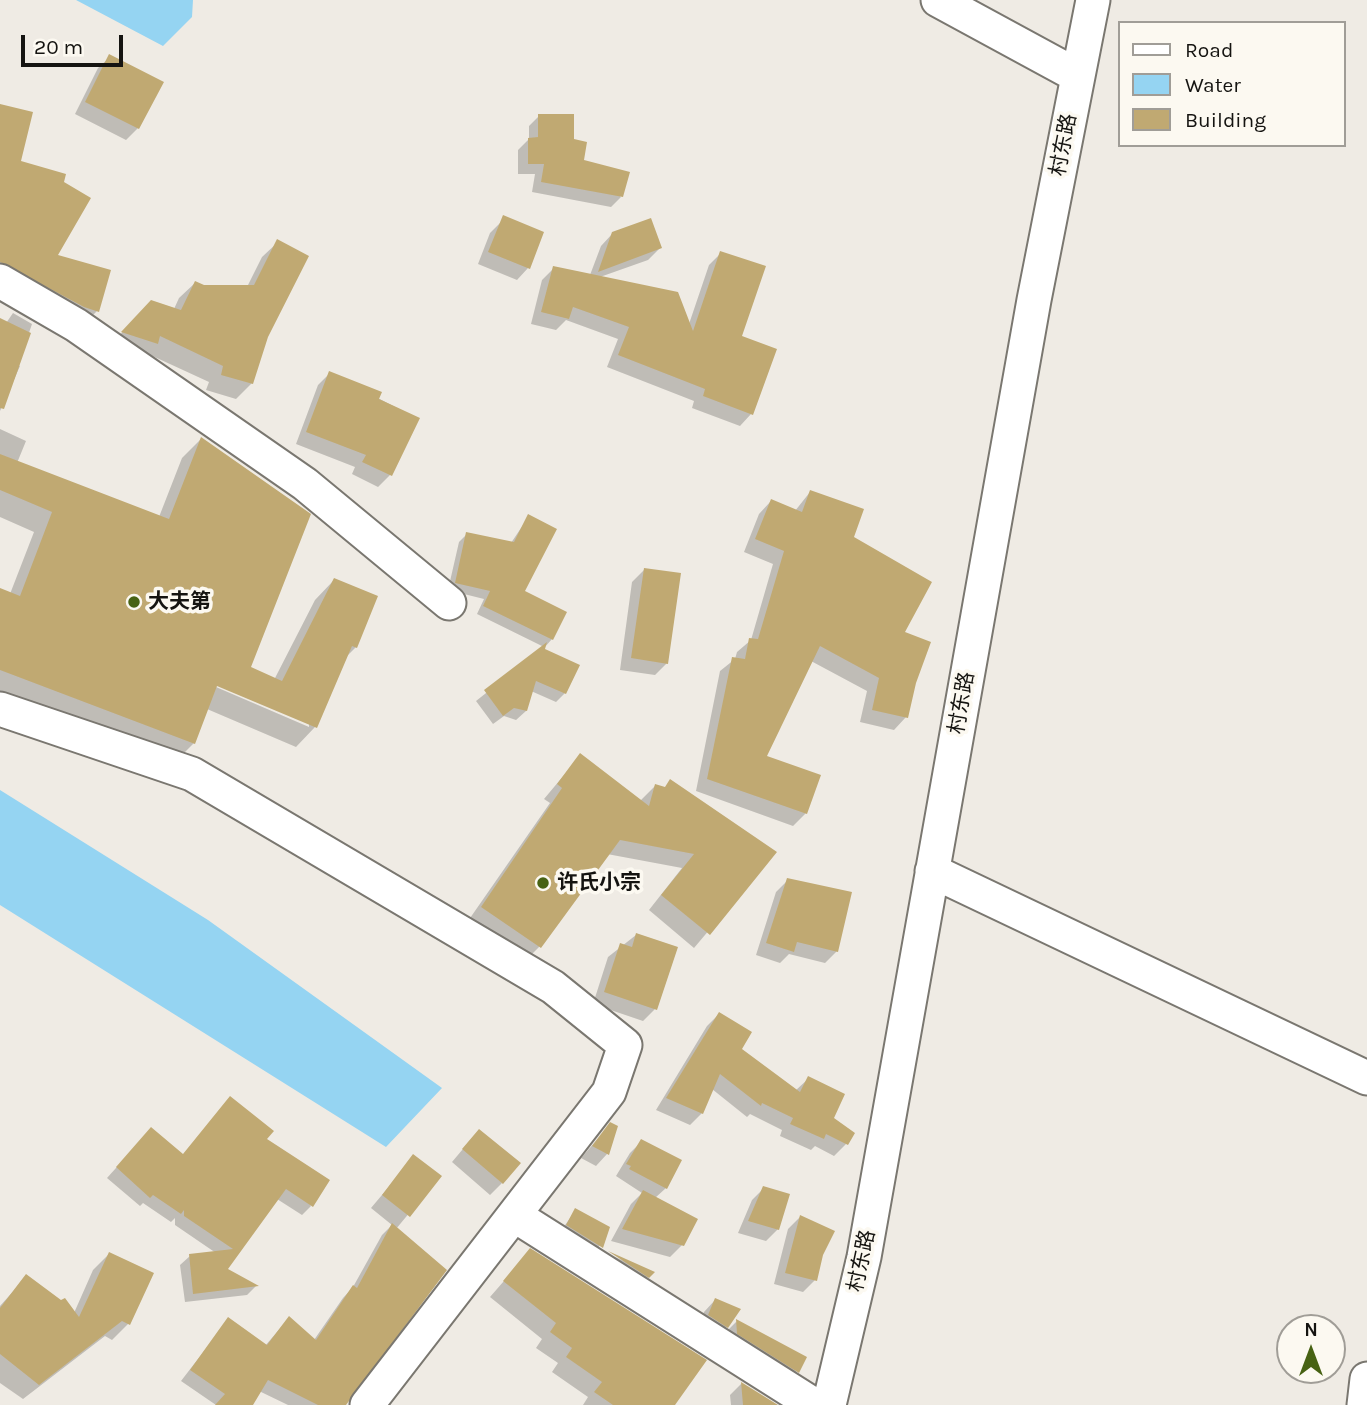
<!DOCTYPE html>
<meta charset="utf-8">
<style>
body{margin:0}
#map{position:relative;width:1367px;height:1405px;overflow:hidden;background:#efebe4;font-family:Karla,sans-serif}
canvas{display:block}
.legend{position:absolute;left:1118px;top:21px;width:228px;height:126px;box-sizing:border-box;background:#fcf9f1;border:2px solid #a09d97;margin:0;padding:9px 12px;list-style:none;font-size:21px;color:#151411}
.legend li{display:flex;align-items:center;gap:14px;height:35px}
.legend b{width:35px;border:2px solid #a09d97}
.north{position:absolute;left:1276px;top:1314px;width:70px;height:70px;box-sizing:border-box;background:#fcf9f1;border:2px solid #a09d97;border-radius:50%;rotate:0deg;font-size:19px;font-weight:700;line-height:28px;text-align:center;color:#151411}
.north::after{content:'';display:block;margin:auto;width:24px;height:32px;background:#476213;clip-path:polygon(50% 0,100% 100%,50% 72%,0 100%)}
.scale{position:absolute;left:21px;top:35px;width:102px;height:32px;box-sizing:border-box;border:4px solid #151411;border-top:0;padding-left:9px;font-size:21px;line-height:24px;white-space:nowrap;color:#151411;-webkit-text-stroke:5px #fcf9f1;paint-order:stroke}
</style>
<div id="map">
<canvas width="1367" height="1405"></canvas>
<ul class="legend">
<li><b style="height:9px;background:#fff"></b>Road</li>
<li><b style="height:19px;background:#95d4f2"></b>Water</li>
<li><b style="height:19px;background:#c0a972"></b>Building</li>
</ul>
<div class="north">N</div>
<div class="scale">20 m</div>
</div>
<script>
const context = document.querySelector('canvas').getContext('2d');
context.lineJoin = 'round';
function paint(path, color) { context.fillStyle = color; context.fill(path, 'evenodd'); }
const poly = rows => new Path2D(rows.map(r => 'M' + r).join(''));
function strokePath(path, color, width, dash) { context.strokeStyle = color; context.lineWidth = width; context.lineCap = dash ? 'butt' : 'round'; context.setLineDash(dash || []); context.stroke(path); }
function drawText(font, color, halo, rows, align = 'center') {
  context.font = font + ' Karla,"Noto Sans SC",sans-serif'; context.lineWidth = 7; context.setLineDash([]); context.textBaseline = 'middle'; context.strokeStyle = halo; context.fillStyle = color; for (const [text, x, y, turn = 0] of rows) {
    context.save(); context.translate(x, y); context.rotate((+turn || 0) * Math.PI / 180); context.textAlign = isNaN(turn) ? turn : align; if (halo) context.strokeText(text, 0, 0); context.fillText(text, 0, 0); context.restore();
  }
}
paint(poly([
 [76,0,193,0,192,17,163,46],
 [0,790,208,920,442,1088,386,1147,0,905]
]), '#95d4f2');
paint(poly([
 [110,57,138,128,126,140,75,114,98,68],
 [0,104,55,257,97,311,84,324,0,279],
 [539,116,572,141,581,161,621,197,611,207,532,192,535,174,518,174,518,150,529,139,529,126],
 [502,221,528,268,517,280,478,264,490,233],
 [613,233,660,248,648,260,600,277,689,324,709,265,721,253,740,337,751,414,740,426,692,408,694,401,607,367,618,339,566,320,556,330,531,324,542,280,554,268,590,275,601,246],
 [278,242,252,383,236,399,206,390,209,382,146,353,141,358,107,348,136,318,174,309,179,298,195,283,203,287,247,287,262,257],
 [13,313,32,324,18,365,20,366,0,411,0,332],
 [330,373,418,419,390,475,378,487,352,474,355,467,296,444,318,385],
 [0,429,26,441,17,463,159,517,182,458,201,439,249,668,274,680,315,600,334,580,356,647,345,658,315,727,296,747,207,709,194,743,174,763,0,696,0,590,10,594,34,532,0,517],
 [210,681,309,723,309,727,209,684],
 [810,492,852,538,902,633,914,683,906,717,894,730,860,722,867,691,811,661,765,757,806,813,793,826,696,791,720,671,735,659,737,652,751,640,773,564,744,552,759,514,771,501,795,511],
 [529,516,523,591,552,639,544,648,565,693,556,702,531,691,526,711,516,720,504,716,493,724,476,701,544,647,477,614,484,599,448,590,459,542,467,534,511,543],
 [644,570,667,663,655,675,620,670,632,582],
 [580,756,640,801,655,786,775,852,694,948,649,910,682,868,607,854,539,947,525,961,468,921,550,803,544,799],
 [788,880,837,951,825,963,789,954,780,963,756,955,776,892],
 [636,935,655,1009,643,1021,593,1004,608,957],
 [719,1014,739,1049,795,1091,808,1079,846,1144,834,1156,815,1146,811,1150,780,1136,782,1130,750,1114,747,1117,712,1089,702,1113,690,1125,656,1110,707,1026],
 [611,1124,607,1154,596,1166,581,1158],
 [142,1139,182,1156,265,1139,311,1206,302,1215,277,1199,225,1270,256,1286,247,1295,185,1302,180,1265,190,1256,216,1253,175,1225,175,1218,171,1222,143,1203,140,1206,107,1178],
 [642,1141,666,1188,655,1198,682,1245,670,1257,611,1241,631,1204,642,1193,616,1176,630,1153],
 [468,1143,502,1183,490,1195,452,1162],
 [414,1157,439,1177,396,1229,343,1405,288,1405,259,1391,251,1405,216,1405,181,1381,228,1320,265,1346,289,1318,314,1340,343,1298,353,1287,382,1235,392,1225,371,1208],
 [764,1188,778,1229,766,1241,738,1233,752,1200],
 [575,1211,608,1228,596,1253,561,1231],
 [800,1217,822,1255,815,1280,803,1292,774,1284,788,1229],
 [531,1250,673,1405,583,1405,588,1397,552,1372,558,1363,536,1348,542,1339,490,1297],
 [109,1254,151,1274,128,1324,112,1340,105,1336,23,1399,0,1383,0,1306,26,1277,74,1313,93,1270],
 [608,1254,652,1273,636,1289,597,1264],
 [715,1300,727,1327,715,1339,697,1327,704,1312],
 [736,1322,797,1372,788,1381,727,1331],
 [741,1384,775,1405,731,1405,730,1395]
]), '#0003');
paint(poly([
 [109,54,164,82,139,129,85,102],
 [0,104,33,112,21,161,66,174,64,182,91,198,58,255,111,270,99,312,84,307,0,262],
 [538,114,574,114,574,139,587,142,584,160,630,172,623,197,541,182,544,164,528,164,528,138,538,137],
 [503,215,544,232,530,269,488,252],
 [651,218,662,248,598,272,612,232],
 [277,239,309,256,268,337,253,384,221,375,223,366,160,336,158,344,121,332,151,300,181,310,195,281,204,285,254,285],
 [720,251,766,266,742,336,777,349,753,415,703,396,705,389,618,355,629,327,573,307,569,319,541,312,553,266,678,292,693,331],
 [0,318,31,333,4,409,0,408],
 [329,371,382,392,379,399,420,418,392,476,362,462,366,455,306,432],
 [201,437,311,514,251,667,282,681,334,578,378,596,357,648,352,646,317,728,217,686,195,744,0,670,0,588,20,596,52,512,0,490,0,454,169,519],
 [810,490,864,509,854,537,932,582,905,632,931,642,916,683,908,718,872,710,879,678,820,646,767,756,821,775,807,814,707,779,732,657,745,659,749,638,758,639,784,551,755,539,771,499,802,512],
 [528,514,557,529,525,591,567,612,553,640,483,606,490,591,455,583,466,532,514,542],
 [644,568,681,573,668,664,631,658],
 [547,642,545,649,580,665,566,694,536,681,527,711,514,708,503,716,484,690],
 [580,753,649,806,655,784,665,787,670,779,777,852,710,935,661,895,694,854,620,840,541,948,481,907,562,788,557,784],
 [787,878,852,892,838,952,797,942,794,952,766,943],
 [636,933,678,947,657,1010,604,992,620,943,632,947],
 [719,1012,752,1032,742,1049,800,1092,808,1076,845,1094,834,1118,855,1133,848,1145,826,1134,824,1139,790,1124,793,1118,762,1103,761,1106,720,1074,703,1114,666,1098],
 [230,1096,274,1131,267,1139,330,1180,313,1207,286,1189,228,1269,259,1286,193,1294,189,1254,233,1249,184,1216,184,1210,181,1214,153,1195,150,1198,116,1167,151,1127,183,1154],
 [610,1122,618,1126,609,1155,592,1146],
 [479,1129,521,1163,503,1184,462,1149],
 [641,1139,682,1160,667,1189,629,1169,631,1166,626,1164],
 [413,1154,442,1176,410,1217,382,1195],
 [763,1186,790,1194,779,1230,748,1221],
 [643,1190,698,1219,684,1246,622,1229],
 [575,1208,610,1227,603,1248,566,1225],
 [800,1215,835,1231,823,1255,817,1281,785,1273],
 [392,1223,447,1270,346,1405,318,1405,268,1380,253,1405,215,1405,225,1394,190,1370,228,1317,267,1345,289,1316,316,1340,353,1285,357,1288],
 [530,1248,707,1360,675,1405,613,1405,594,1392,602,1382,566,1357,572,1348,550,1332,556,1323,503,1281],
 [608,1251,655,1272,649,1278],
 [109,1252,154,1273,130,1325,122,1321,39,1385,0,1354,0,1308,26,1274,61,1300,65,1298,79,1317],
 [715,1298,741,1309,728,1328,708,1315],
 [736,1319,807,1357,799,1373,737,1334],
 [741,1382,778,1405,743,1405]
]), '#c0a972');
const minor = poly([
 [938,0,1078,76],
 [0,281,76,325,305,484,449,603],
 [0,709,192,774,553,987,625,1045,609,1092,367,1405],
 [932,871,1367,1078],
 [514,1215,814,1405],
 [829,1405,864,1257,1034,300,1093,0],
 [1364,1405,1367,1379]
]);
strokePath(minor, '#7a7770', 37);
strokePath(minor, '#fff', 33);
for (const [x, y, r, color] of [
 [134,602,7,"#476213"],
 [543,883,7,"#476213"]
]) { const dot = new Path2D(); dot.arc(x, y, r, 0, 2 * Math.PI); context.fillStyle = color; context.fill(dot); strokePath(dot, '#fcf9f1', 2.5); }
drawText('21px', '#151411', '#fcf9f1', [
 ["村东路",1064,145,-79],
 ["村东路",962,703,-80],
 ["村东路",862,1261,-78]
]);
drawText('bold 21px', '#151411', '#fcf9f1', [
 ["大夫第",148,602],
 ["许氏小宗",557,883]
], 'left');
</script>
